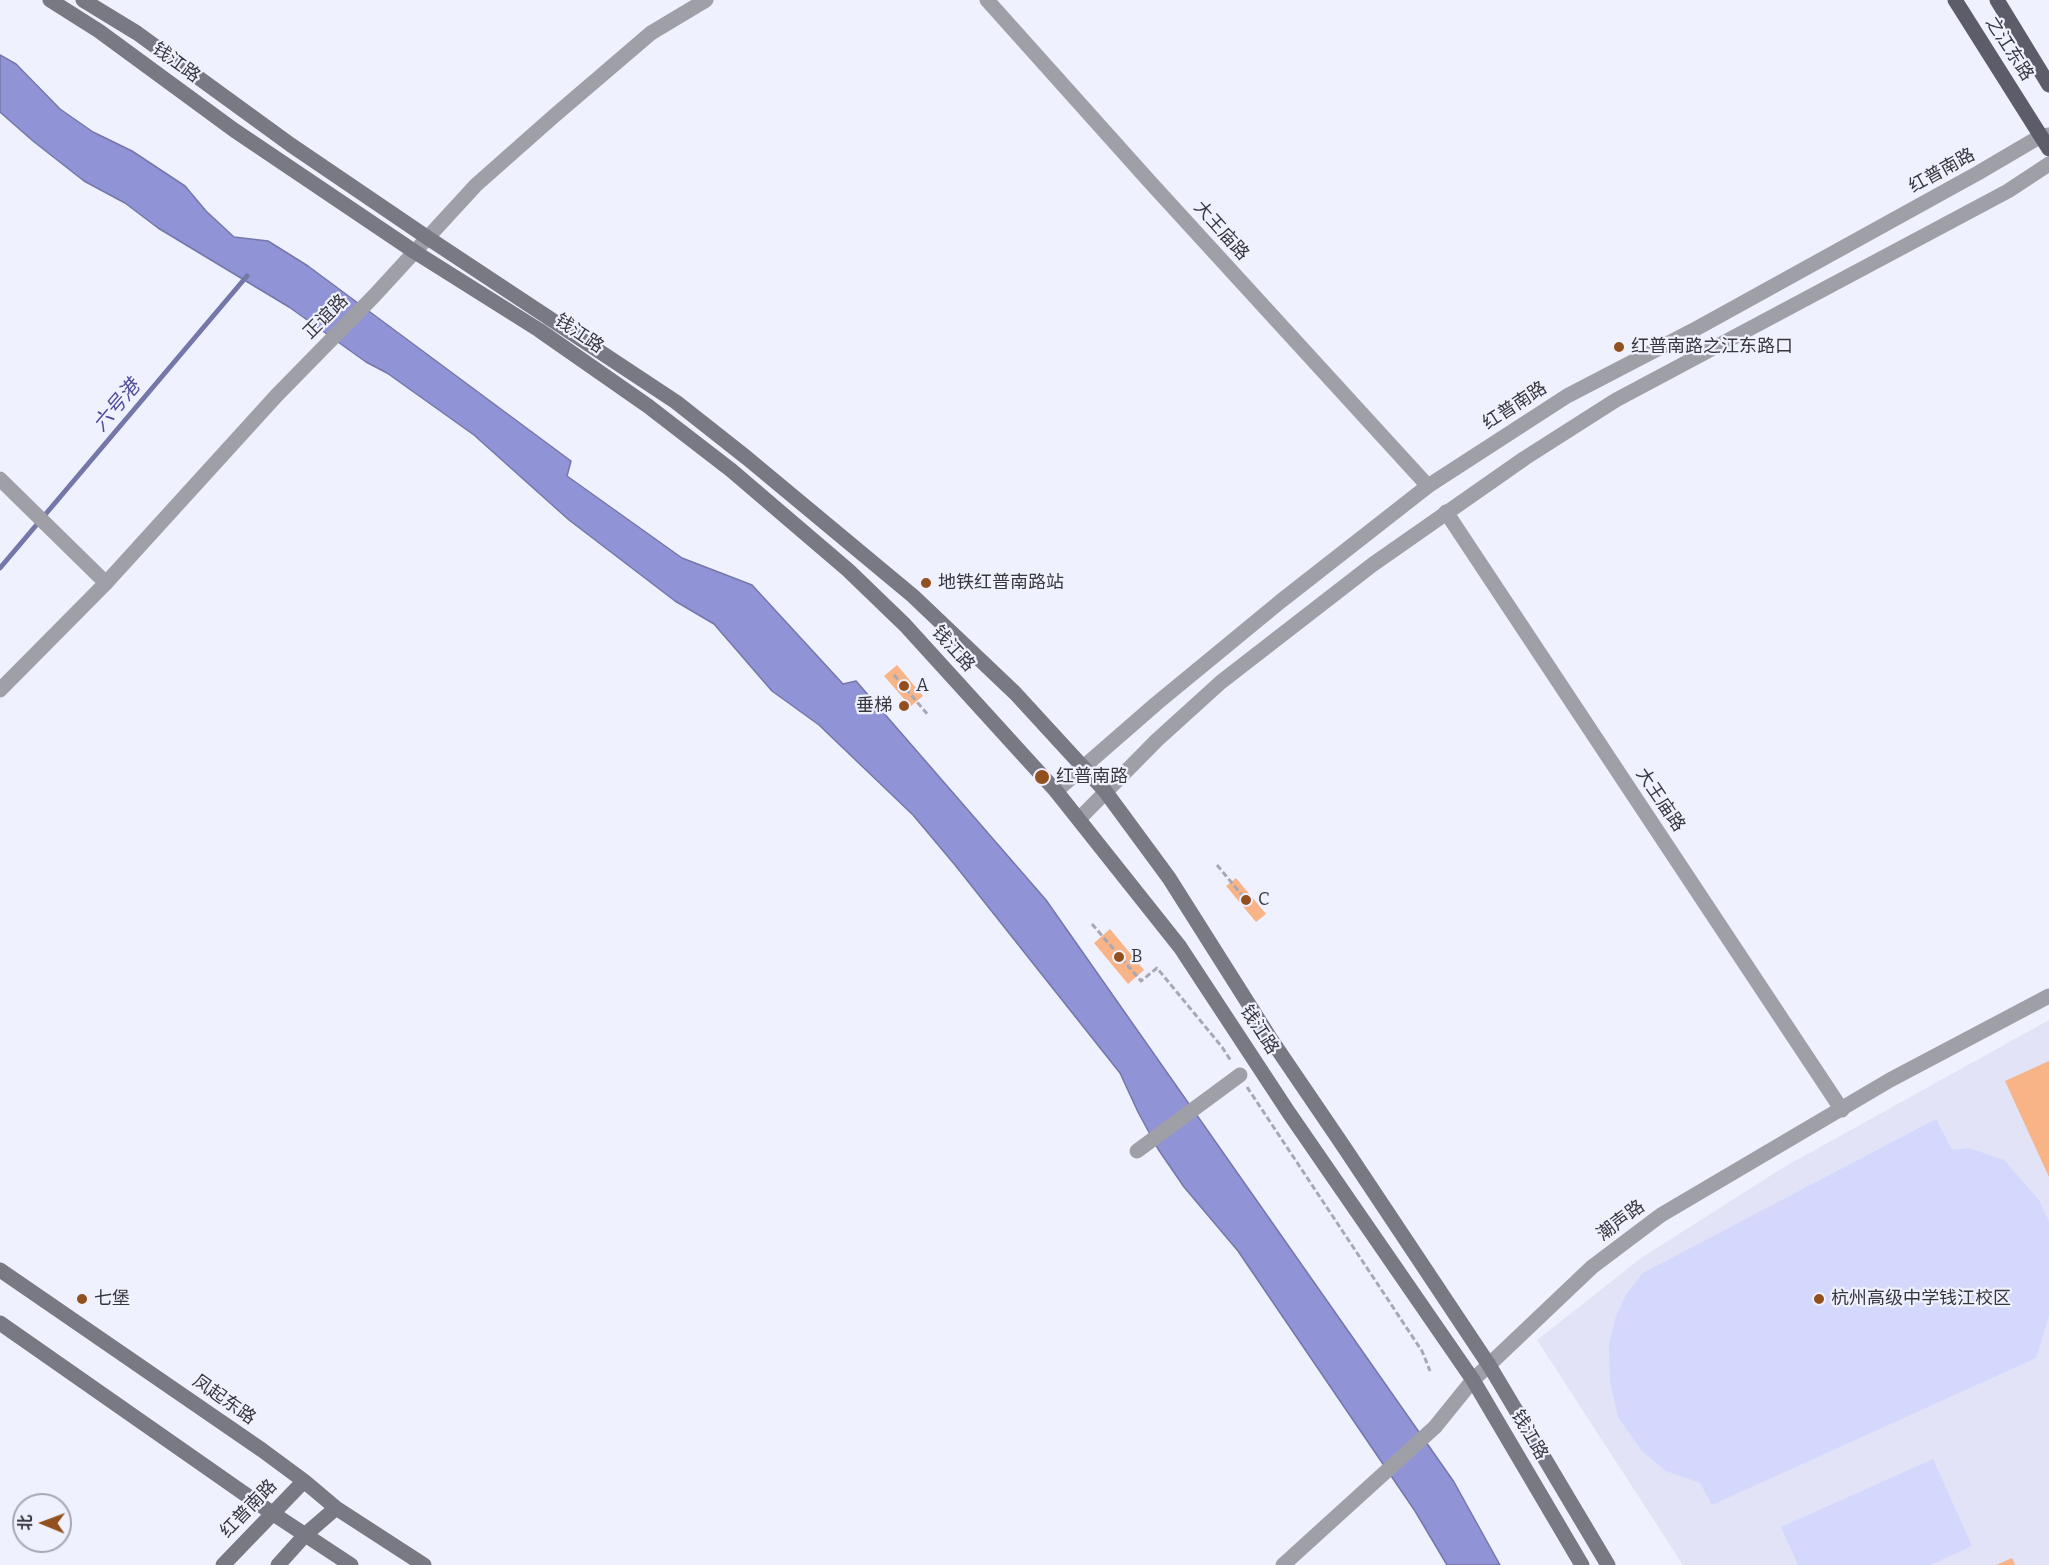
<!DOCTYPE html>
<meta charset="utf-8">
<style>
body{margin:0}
#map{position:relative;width:2049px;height:1565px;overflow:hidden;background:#f0f1ff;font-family:Bitter,"Noto Sans SC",serif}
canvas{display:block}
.north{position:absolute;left:12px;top:1493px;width:60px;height:60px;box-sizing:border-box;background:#f0f1ff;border:2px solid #a6a7b2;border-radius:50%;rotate:271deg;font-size:16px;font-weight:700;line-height:24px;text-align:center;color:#37373e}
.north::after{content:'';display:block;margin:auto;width:21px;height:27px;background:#92501e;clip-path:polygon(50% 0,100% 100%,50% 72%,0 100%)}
</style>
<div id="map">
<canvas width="2049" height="1565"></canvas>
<div class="north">北</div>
</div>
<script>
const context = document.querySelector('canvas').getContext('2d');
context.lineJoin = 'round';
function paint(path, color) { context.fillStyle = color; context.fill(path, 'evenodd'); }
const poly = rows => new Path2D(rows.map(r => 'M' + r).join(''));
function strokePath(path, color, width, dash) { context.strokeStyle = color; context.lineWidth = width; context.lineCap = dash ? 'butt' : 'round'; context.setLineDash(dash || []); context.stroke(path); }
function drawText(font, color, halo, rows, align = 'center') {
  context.font = font + ' Bitter,"Noto Sans SC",serif'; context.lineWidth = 4.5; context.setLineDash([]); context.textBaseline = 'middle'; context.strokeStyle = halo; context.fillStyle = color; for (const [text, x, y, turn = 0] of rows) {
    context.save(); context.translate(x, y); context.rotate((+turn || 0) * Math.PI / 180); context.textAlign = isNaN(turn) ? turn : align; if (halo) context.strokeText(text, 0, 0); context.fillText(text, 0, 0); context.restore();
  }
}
paint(poly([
 [2049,1020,2049,1565,1683,1565,1537,1340,1641,1258,1784,1167]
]), '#e2e3f7');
paint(poly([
 [1936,1119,1952,1150,1969,1148,2004,1160,2039,1200,2049,1222,2049,1316,2036,1358,1712,1505,1700,1483,1666,1471,1642,1451,1618,1417,1610,1382,1609,1345,1616,1316,1627,1293,1643,1273],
 [1933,1459,1972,1546,1930,1565,1798,1565,1781,1527]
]), '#d5d8fd');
const water = poly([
 [0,55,16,64,60,109,93,132,132,151,185,186,206,211,234,237,268,241,308,266,571,461,567,476,682,558,752,585,843,684,856,681,1046,900,1454,1482,1500,1565,1447,1565,1415,1511,1238,1251,1184,1187,1158,1149,1138,1112,1120,1073,955,865,913,815,819,725,772,691,714,624,675,601,569,520,474,435,387,373,366,362,289,307,158,228,125,203,84,181,33,141,0,112,0,55]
]);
paint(water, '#9093d6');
strokePath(water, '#7577a8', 1.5);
strokePath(poly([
 [0,568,247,276]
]), '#7577a8', 5);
paint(poly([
 [897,665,923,696,904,712,898,705,905,700,884,676],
 [1236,878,1266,914,1256,922,1226,886],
 [1110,929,1144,970,1128,984,1094,943],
 [2049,1061,2049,1177,2005,1081],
 [2012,1558,2015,1565,1996,1565]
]), '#f8b487');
strokePath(poly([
 [894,675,929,716],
 [1217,865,1251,906],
 [1092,924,1141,981,1157,968,1222,1047,1231,1061],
 [1247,1087,1422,1351,1430,1371]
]), '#a7a8b3', 3, [6, 3]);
strokePath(poly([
 [1137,1151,1240,1075]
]), '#9fa0a7', 15);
strokePath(poly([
 [987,0,1150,182,1428,486],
 [0,479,106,583],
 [1446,512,1842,1110]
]), '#9fa0a7', 15);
strokePath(poly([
 [0,690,106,583,277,395,374,296,476,185,554,116,651,33,706,0],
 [1056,791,1157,703,1281,601,1428,486,1567,396,1692,331,1978,173,2041,136,2049,135],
 [1079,819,1157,740,1221,682,1372,565,1525,458,1616,400,2008,191,2049,164],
 [1283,1565,1435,1427,1473,1380,1592,1267,1661,1215,1890,1080,2049,996]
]), '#9fa0a7', 15);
strokePath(poly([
 [50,0,99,31,234,130,415,252,539,330,648,406,731,470,848,570,905,625,1056,791,1180,947,1289,1113,1473,1380,1582,1565],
 [83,0,137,33,291,145,428,238,676,402,747,458,913,596,1015,693,1105,791,1169,878,1272,1041,1344,1147,1489,1365,1608,1565],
 [0,1270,262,1450,304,1481,336,1508,424,1565],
 [0,1323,272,1513,351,1565],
 [223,1565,304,1481],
 [278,1565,306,1534,336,1508]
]), '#787983', 15);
strokePath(poly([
 [1955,0,2049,149],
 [1997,0,2049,85]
]), '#5c5d69', 15);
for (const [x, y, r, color] of [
 [1619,347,6,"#92501e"],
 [926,583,6,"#92501e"],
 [904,686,6,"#92501e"],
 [904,706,6,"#92501e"],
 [1042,777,8,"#92501e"],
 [1246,900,6,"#92501e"],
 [1119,957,6,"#92501e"],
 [82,1299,6,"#92501e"],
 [1819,1299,6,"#92501e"]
]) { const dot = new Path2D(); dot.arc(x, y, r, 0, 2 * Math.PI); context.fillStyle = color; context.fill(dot); strokePath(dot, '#f0f1ff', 2); }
drawText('18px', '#37373e', '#f0f1ff', [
 ["之江东路",2009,49,57],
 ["钱江路",176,63,36],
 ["红普南路",1942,171,-29],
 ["大王庙路",1221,231,48],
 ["正谊路",326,317,-45],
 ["钱江路",579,334,34],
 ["红普南路",1515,406,-33],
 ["钱江路",953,649,48],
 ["大王庙路",1660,800,56],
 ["钱江路",1259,1030,57],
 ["潮声路",1621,1221,-37],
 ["凤起东路",224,1400,35],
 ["钱江路",1529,1435,60],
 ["红普南路",249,1509,-46]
]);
drawText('18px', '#37373e', '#f0f1ff', [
 ["红普南路之江东路口",1631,347],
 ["地铁红普南路站",938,583],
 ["A",916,686],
 ["垂梯",892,706,"right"],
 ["红普南路",1056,777],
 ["C",1258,900],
 ["B",1131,957],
 ["七堡",94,1299],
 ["杭州高级中学钱江校区",1831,1299]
], 'left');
drawText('italic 20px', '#4e4b9d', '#f0f1ff', [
 ["六号港",117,406,-50]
]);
</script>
